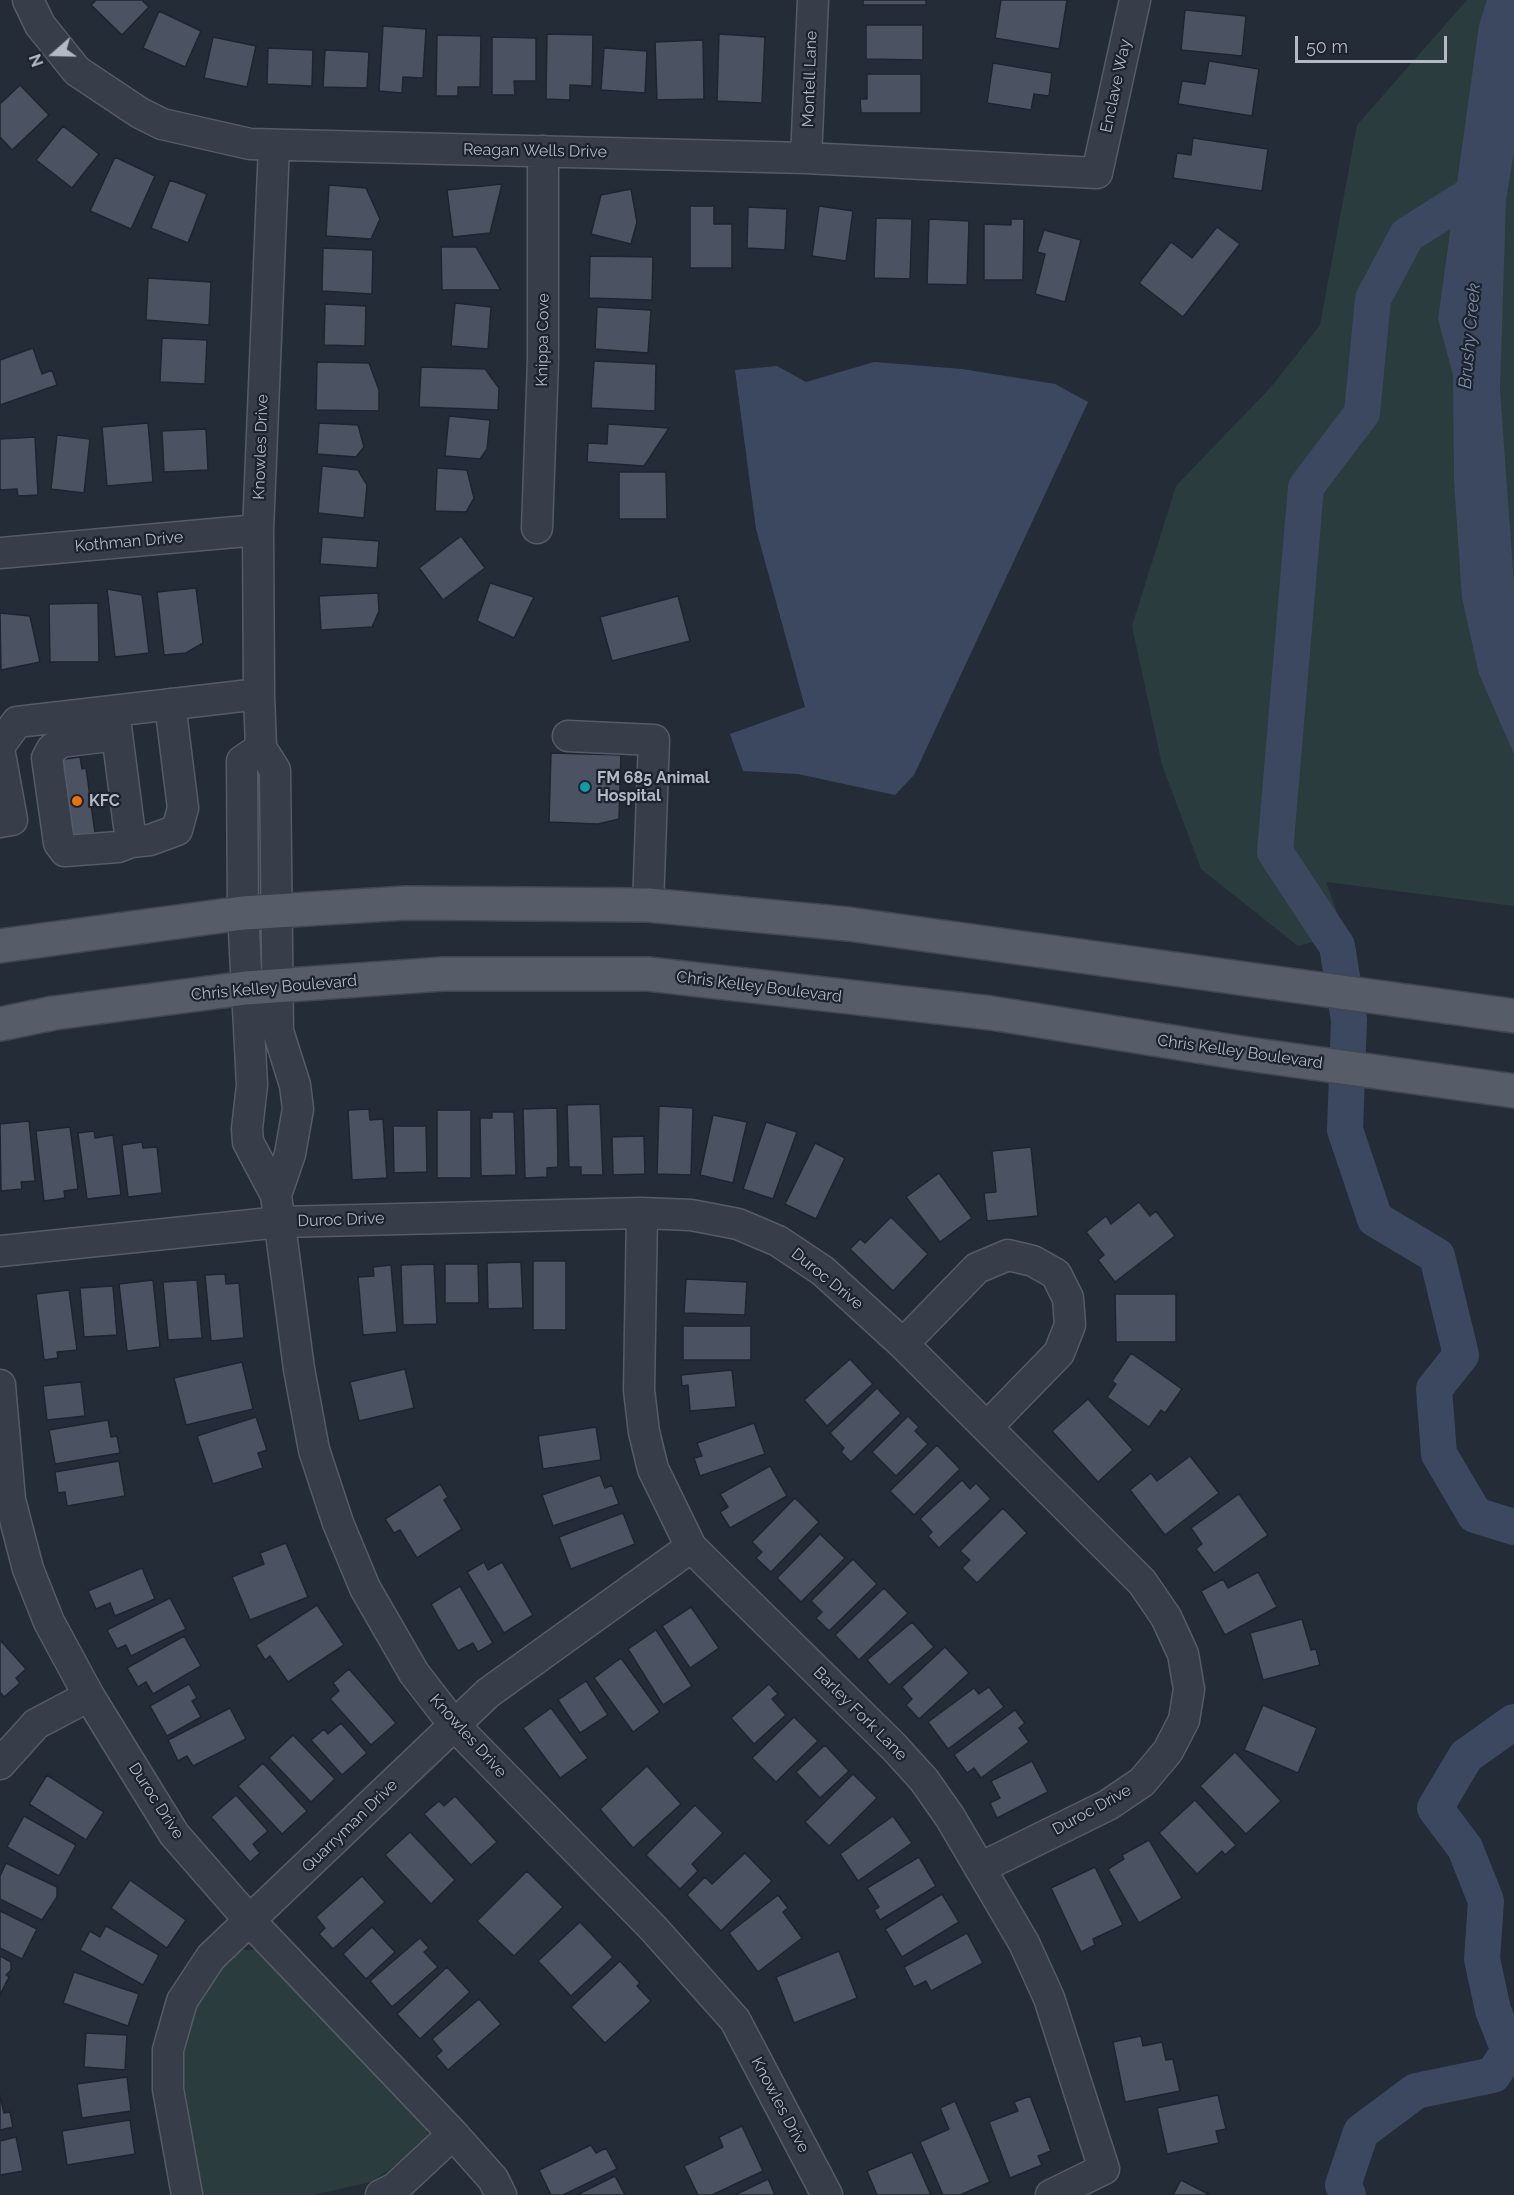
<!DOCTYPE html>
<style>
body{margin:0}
#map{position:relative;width:1514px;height:2195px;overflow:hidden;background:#242c38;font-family:Raleway,sans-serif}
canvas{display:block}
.north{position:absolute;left:24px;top:24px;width:60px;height:60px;-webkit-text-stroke:4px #1d232e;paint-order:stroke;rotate:250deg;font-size:16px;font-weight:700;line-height:24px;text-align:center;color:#b3b9c5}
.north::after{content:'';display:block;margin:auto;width:21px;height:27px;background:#b3b9c5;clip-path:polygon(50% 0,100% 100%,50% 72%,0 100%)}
.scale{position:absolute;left:1295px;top:36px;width:152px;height:27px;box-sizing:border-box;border:3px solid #b3b9c5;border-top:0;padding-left:8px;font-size:18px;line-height:21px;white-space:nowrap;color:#b3b9c5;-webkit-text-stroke:4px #1d232e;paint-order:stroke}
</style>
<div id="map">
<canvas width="1514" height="2195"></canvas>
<div class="north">N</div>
<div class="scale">50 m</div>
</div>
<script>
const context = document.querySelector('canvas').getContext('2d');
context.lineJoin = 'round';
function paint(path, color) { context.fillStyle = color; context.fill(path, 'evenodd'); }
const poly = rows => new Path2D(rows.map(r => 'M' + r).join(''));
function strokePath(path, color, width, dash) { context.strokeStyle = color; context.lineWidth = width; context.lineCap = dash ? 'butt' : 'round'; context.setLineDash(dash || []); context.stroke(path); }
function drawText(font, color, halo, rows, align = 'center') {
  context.font = font + ' Raleway,sans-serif'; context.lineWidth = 4.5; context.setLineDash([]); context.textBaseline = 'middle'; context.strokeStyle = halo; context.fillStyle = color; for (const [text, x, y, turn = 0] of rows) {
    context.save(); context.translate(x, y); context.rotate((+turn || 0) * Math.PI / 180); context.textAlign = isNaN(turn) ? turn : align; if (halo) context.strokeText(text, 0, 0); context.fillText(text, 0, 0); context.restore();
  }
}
paint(poly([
 [1467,0,1514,0,1514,906,1326,882,1345,934,1298,946,1201,869,1162,765,1132,626,1176,486,1271,387,1320,325,1357,125],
 [239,1950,255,1950,263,1955,427,2127,428,2138,402,2161,371,2182,313,2195,202,2195,181,2064,191,2015,213,1976]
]), '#2a3c3e');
paint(poly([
 [1487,0,1514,0,1514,152,1506,200,1500,390,1514,584,1514,754,1479,674,1462,598,1454,481,1453,375,1438,319,1479,25],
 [874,362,962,369,1055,384,1088,402,914,775,895,795,798,774,743,771,730,734,805,707,756,529,735,370,777,366,806,382]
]), '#3c4860');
strokePath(poly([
 [1485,186,1407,235,1373,299,1362,413,1306,487,1275,852,1337,946,1349,1020,1345,1130,1375,1219,1437,1256,1461,1355,1434,1389,1439,1454,1475,1515,1514,1527],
 [1348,2195,1343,2185,1361,2132,1416,2091,1493,2075,1509,2051,1493,2010,1482,1959,1486,1901,1465,1848,1435,1808,1466,1756,1514,1722]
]), '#3c4860', 36);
const building = poly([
 [96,0,142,0,149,7,122,35,91,5,96,0],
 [863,0,926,0,926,5,863,5,863,0],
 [1001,0,1067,0,1059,49,995,38,1001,0],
 [1185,10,1246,16,1242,56,1181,50,1185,10],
 [159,11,201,31,185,67,143,48,159,11],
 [866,25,923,25,923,60,866,59,866,25],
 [383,26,426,29,423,78,403,77,402,93,379,91,383,26],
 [547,34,593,35,592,86,570,85,570,100,546,99,547,34],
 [719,34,765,37,762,103,717,101,719,34],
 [437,35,481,36,480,87,458,87,458,96,436,96,437,35],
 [213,37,256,46,247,87,204,78,213,37],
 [492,37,536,38,536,81,514,81,515,95,492,95,492,37],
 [703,40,704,99,657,100,655,42,703,40],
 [268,48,313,50,312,86,267,84,268,48],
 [604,48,647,51,645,93,601,90,604,48],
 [325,50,369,52,367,88,323,87,325,50],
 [1209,61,1259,69,1252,116,1178,104,1182,81,1205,84,1209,61],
 [993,63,1052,73,1049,96,1034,94,1031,110,987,103,993,63],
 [867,74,921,74,921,113,861,113,860,99,867,99,867,74],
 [20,85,49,115,12,150,0,137,0,104,20,85],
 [63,126,99,154,72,188,36,160,63,126],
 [1193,138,1268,149,1262,191,1173,178,1177,153,1191,155,1193,138],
 [115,157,155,176,131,229,90,211,115,157],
 [170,180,207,194,188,243,151,228,170,180],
 [502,184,490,233,453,237,447,190,502,184],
 [329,185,366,188,380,219,371,239,326,236,329,185],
 [631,189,637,222,631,244,591,234,601,195,631,189],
 [690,206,714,206,714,224,732,224,732,268,690,268,690,206],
 [819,206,853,211,846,261,812,256,819,206],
 [748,207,787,209,785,250,747,248,748,207],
 [876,218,912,219,910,279,874,278,876,218],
 [929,219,969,221,967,285,927,284,929,219],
 [1011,219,1024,219,1023,280,984,280,984,224,1011,225,1011,219],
 [1217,227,1240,244,1183,317,1139,283,1171,242,1192,258,1217,227],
 [1044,230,1081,240,1065,302,1035,294,1045,254,1037,252,1044,230],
 [441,247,476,247,501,290,442,290,441,247],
 [323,248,373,250,372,294,322,291,323,248],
 [590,256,653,257,652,300,589,298,590,256],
 [148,278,211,282,209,325,146,320,148,278],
 [455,303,491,307,488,349,451,346,455,303],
 [325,304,366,306,365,346,324,345,325,304],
 [597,307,651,310,648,353,595,349,597,307],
 [162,338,207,340,205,384,160,382,162,338],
 [33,348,42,374,52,370,57,385,0,405,0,360,33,348],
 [594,361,656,364,655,411,591,408,594,361],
 [317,362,369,363,379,390,379,411,316,410,317,362],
 [421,367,485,369,499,388,498,410,419,407,421,367],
 [449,416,490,420,487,449,480,459,445,456,449,416],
 [148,423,153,482,107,486,102,427,148,423],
 [319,423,358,425,364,447,356,457,317,454,319,423],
 [608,424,669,428,644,466,587,462,588,443,607,444,608,424],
 [206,429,208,470,164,472,162,431,206,429],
 [57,435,90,439,84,493,51,489,57,435],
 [35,437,38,495,18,496,17,489,0,490,0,439,35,437],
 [322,466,358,470,367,485,364,518,318,513,322,466],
 [437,468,467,470,474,498,466,512,435,511,437,468],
 [619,472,666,472,667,519,619,519,619,472],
 [461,536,485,568,443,600,419,568,461,536],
 [322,537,379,541,377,568,320,564,322,537],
 [490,583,534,597,514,638,477,621,490,583],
 [196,588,203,643,186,653,164,655,157,592,196,588],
 [107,589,142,595,149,653,115,657,107,589],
 [378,593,379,611,372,627,321,630,319,596,378,593],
 [678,596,690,641,612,661,600,617,678,596],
 [98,603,99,662,50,662,49,604,98,603],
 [0,613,30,616,40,662,1,670,0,613],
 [551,753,621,755,619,819,598,824,549,822,551,753],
 [80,757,82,769,86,768,95,833,69,836,58,760,80,757],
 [600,1104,603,1175,581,1175,581,1167,569,1167,567,1105,600,1104],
 [659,1106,693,1108,691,1175,657,1174,659,1106],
 [557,1108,558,1167,547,1168,547,1177,525,1178,523,1109,557,1108],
 [369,1109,370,1120,383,1119,387,1178,352,1180,348,1110,369,1109],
 [437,1110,471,1110,471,1178,437,1178,437,1110],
 [492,1112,514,1112,516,1175,481,1176,480,1118,492,1118,492,1112],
 [713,1115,747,1122,733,1183,700,1175,713,1115],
 [29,1121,35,1181,21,1182,22,1189,1,1191,0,1124,29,1121],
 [766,1122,797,1132,773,1199,743,1189,766,1122],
 [393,1126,426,1126,427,1172,394,1173,393,1126],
 [70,1127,78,1189,64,1191,65,1198,44,1201,36,1131,70,1127],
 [94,1131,95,1138,113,1135,121,1195,87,1199,78,1133,94,1131],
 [644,1136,645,1174,613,1175,612,1137,644,1136],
 [142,1142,143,1148,157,1147,162,1193,128,1197,122,1145,142,1142],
 [815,1143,845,1158,816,1219,785,1204,815,1143],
 [1031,1147,1038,1216,987,1221,984,1193,996,1192,992,1151,1031,1147],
 [939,1173,972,1218,940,1242,906,1197,939,1173],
 [1139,1202,1150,1216,1156,1211,1175,1236,1115,1282,1098,1260,1104,1255,1086,1232,1106,1216,1111,1224,1139,1202],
 [891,1217,928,1254,893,1291,850,1249,860,1239,865,1243,891,1217],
 [533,1261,566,1261,566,1330,533,1330,533,1261],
 [521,1262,523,1308,488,1309,487,1263,521,1262],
 [434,1264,437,1324,403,1325,401,1265,434,1264],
 [445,1264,478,1264,479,1303,445,1303,445,1264],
 [391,1265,397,1332,363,1335,358,1277,374,1276,373,1267,391,1265],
 [225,1274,226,1284,239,1283,244,1338,211,1341,205,1275,225,1274],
 [686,1279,747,1282,745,1315,684,1313,686,1279],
 [153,1280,160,1347,127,1351,119,1284,153,1280],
 [197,1280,202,1338,168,1340,163,1282,197,1280],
 [113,1286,117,1335,84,1337,80,1288,113,1286],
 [69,1290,77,1350,57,1352,58,1358,44,1360,36,1294,69,1290],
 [1115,1294,1176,1294,1176,1342,1116,1342,1115,1294],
 [683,1326,751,1326,751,1360,683,1360,683,1326],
 [1131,1353,1182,1389,1165,1413,1161,1410,1149,1427,1107,1397,1116,1384,1112,1381,1131,1353],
 [850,1359,873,1384,827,1426,804,1400,850,1359],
 [242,1362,253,1409,186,1425,174,1378,242,1362],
 [405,1369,414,1408,359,1421,350,1382,405,1369],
 [732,1370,736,1407,690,1411,688,1385,682,1386,681,1375,732,1370],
 [81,1382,85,1416,47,1420,43,1386,81,1382],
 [877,1388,901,1413,851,1462,841,1452,844,1448,830,1433,877,1388],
 [1088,1399,1133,1450,1098,1482,1052,1431,1088,1399],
 [908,1416,919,1427,915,1431,928,1444,896,1476,872,1452,908,1416],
 [256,1417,267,1450,258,1453,263,1468,213,1484,197,1436,256,1417],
 [108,1420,111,1437,117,1436,120,1453,55,1464,49,1430,108,1420],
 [754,1423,765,1454,700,1476,694,1458,702,1456,697,1443,754,1423],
 [596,1427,601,1460,543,1469,538,1436,596,1427],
 [937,1445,960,1469,914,1515,890,1491,937,1445],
 [1190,1456,1219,1493,1165,1535,1130,1490,1151,1473,1157,1481,1190,1456],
 [119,1461,125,1496,67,1506,65,1492,58,1493,55,1472,119,1461],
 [770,1466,787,1496,730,1528,720,1512,728,1507,720,1494,770,1466],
 [600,1475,605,1488,612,1485,619,1504,553,1526,542,1495,600,1475],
 [962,1480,970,1489,976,1483,991,1499,939,1548,928,1536,932,1532,920,1519,962,1480],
 [440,1484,448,1497,444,1500,462,1529,417,1558,400,1530,394,1533,385,1519,440,1484],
 [1239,1494,1268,1535,1214,1573,1196,1549,1202,1544,1191,1528,1239,1494],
 [795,1498,819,1522,771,1572,756,1558,762,1552,752,1542,795,1498],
 [1003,1508,1027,1533,977,1583,962,1568,970,1560,960,1551,1003,1508],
 [623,1513,635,1544,571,1569,559,1537,623,1513],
 [820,1534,845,1558,801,1602,777,1578,820,1534],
 [286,1543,308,1597,250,1620,232,1577,264,1564,260,1553,286,1543],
 [853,1559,877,1584,829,1631,816,1618,822,1612,811,1601,853,1559],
 [484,1562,488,1570,502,1562,533,1615,504,1633,467,1572,484,1562],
 [142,1568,155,1599,115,1616,110,1603,96,1609,88,1591,142,1568],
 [1258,1572,1277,1607,1225,1635,1201,1591,1223,1579,1228,1588,1258,1572],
 [460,1586,493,1643,478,1652,473,1643,458,1651,431,1604,460,1586],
 [884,1588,908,1613,859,1660,835,1635,884,1588],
 [170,1598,186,1629,131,1656,126,1645,117,1649,107,1630,170,1598],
 [317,1605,344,1645,288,1682,270,1656,265,1660,256,1645,317,1605],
 [691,1607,719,1648,690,1668,662,1626,691,1607],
 [1302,1619,1311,1650,1316,1649,1320,1665,1263,1680,1250,1633,1302,1619],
 [912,1622,934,1647,889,1685,867,1660,912,1622],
 [656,1630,692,1686,663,1705,628,1649,656,1630],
 [184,1636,201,1666,153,1694,146,1682,138,1687,127,1668,184,1636],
 [0,1640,26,1669,16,1678,20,1683,4,1697,0,1692,0,1640],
 [945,1647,969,1673,919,1719,906,1705,912,1699,902,1687,945,1647],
 [621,1658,660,1712,633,1732,594,1678,621,1658],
 [349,1669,396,1723,371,1745,330,1699,339,1691,333,1683,349,1669],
 [586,1681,608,1715,580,1733,558,1700,586,1681],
 [189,1684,197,1698,192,1701,201,1717,167,1736,150,1706,189,1684],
 [769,1684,778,1694,772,1699,786,1715,754,1744,731,1718,769,1684],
 [989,1687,1004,1707,948,1749,928,1722,974,1688,979,1694,989,1687],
 [1263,1705,1317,1728,1298,1773,1244,1750,1263,1705],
 [230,1708,246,1739,193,1766,187,1756,178,1761,168,1740,230,1708],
 [551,1708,588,1758,560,1778,523,1728,551,1708],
 [1015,1710,1025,1723,1019,1728,1029,1742,981,1778,974,1768,967,1773,954,1755,1015,1710],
 [794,1717,818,1741,776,1782,752,1758,794,1717],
 [341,1723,367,1753,342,1775,311,1740,324,1729,328,1734,341,1723],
 [293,1735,335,1779,311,1802,269,1758,293,1735],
 [825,1745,849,1771,820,1798,796,1772,825,1745],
 [1235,1752,1281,1801,1246,1834,1200,1786,1235,1752],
 [1032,1761,1048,1792,997,1818,990,1803,1000,1798,991,1781,1032,1761],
 [263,1763,307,1811,282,1834,238,1786,263,1763],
 [647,1766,681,1804,633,1848,600,1809,647,1766],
 [853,1774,877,1798,829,1846,805,1822,853,1774],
 [47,1775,104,1812,86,1840,29,1804,47,1775],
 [236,1795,268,1831,253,1844,260,1853,250,1862,211,1817,236,1795],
 [455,1796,497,1842,471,1865,424,1814,439,1801,444,1806,455,1796],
 [1195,1800,1236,1845,1225,1855,1222,1851,1197,1874,1159,1833,1195,1800],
 [695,1805,723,1833,692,1864,698,1871,680,1889,646,1855,695,1805],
 [24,1816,76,1845,59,1876,7,1847,24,1816],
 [893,1816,912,1843,858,1881,840,1854,893,1816],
 [410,1832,455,1880,431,1904,385,1855,410,1832],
 [1149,1840,1182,1898,1139,1923,1108,1869,1124,1859,1122,1855,1149,1840],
 [745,1853,772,1881,721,1931,687,1895,705,1877,712,1884,745,1853],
 [919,1857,936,1886,880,1920,874,1910,879,1907,867,1888,919,1857],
 [6,1863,57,1887,57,1897,42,1920,0,1899,0,1876,6,1863],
 [1095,1867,1123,1925,1093,1939,1095,1945,1081,1952,1051,1888,1095,1867],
 [527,1871,563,1907,514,1956,477,1921,527,1871],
 [362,1876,385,1902,333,1949,319,1934,325,1928,316,1917,362,1876],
 [130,1880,186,1920,167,1948,111,1908,130,1880],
 [942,1894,959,1922,902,1957,885,1929,942,1894],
 [778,1895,788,1908,783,1912,802,1938,758,1972,729,1933,778,1895],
 [0,1911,37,1929,22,1959,0,1948,0,1911],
 [580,1922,613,1957,571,1996,538,1961,580,1922],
 [106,1926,159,1955,143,1985,80,1950,90,1931,100,1937,106,1926],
 [372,1927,395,1952,366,1979,343,1954,372,1927],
 [967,1933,983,1963,931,1991,926,1981,914,1987,904,1967,967,1933],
 [420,1938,429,1948,424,1952,438,1967,392,2007,370,1981,420,1938],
 [839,1951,857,1998,794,2023,776,1977,839,1951],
 [0,1956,11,1962,11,1970,6,1975,9,1977,0,1995,0,1956],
 [620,1961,640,1983,637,1986,651,2001,605,2043,571,2007,620,1961],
 [447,1967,470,1992,420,2039,397,2014,447,1967],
 [74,1972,139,1994,128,2026,63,2003,74,1972],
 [479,1999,501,2024,448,2070,436,2056,442,2051,432,2039,479,1999],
 [86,2033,127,2035,125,2070,84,2067,86,2033],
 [1141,2036,1143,2046,1162,2042,1166,2060,1173,2059,1180,2091,1125,2102,1113,2042,1141,2036],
 [127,2077,131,2111,82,2118,77,2084,127,2077],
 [0,2095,4,2113,10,2112,13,2127,0,2130,0,2095],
 [1218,2095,1226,2129,1216,2131,1219,2143,1167,2154,1157,2108,1218,2095],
 [1030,2096,1051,2151,1038,2156,1042,2165,1010,2178,989,2122,1018,2111,1014,2102,1030,2096],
 [955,2101,990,2182,960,2195,943,2195,920,2142,949,2129,940,2108,955,2101],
 [130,2120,135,2154,67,2165,62,2131,130,2120],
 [742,2126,763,2171,712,2195,698,2195,684,2166,723,2147,719,2137,742,2126],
 [16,2137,23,2171,0,2175,0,2141,16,2137],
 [591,2145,596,2153,606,2148,617,2169,563,2195,551,2195,539,2170,591,2145],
 [912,2152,931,2195,877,2195,867,2171,912,2152],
 [615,2176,625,2195,577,2195,615,2176],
 [768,2179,775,2195,735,2195,768,2179],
 [1181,2180,1210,2195,1173,2195,1181,2180]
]);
paint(building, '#4b5362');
strokePath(building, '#1f2530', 1.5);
const minor = poly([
 [28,0,40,25,77,71,140,113,162,124,250,144,806,158,1097,173,1135,0],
 [274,145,258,530,259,694,261,748,275,770,278,1031,295,1085,298,1109,290,1154,276,1195],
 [806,158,813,0],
 [537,528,543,360,543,151],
 [0,553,258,530],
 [114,711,131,842,150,840,177,830,183,808,170,704],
 [117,735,61,742,52,749,47,758,59,843,65,851,118,847,131,842],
 [568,736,654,740,648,905],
 [0,745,17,722,259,694],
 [261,748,242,761,243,913,252,1085,247,1129,248,1142,276,1195,299,1369,314,1450,338,1523,365,1588,414,1673,455,1726,653,1928,735,2020,827,2195],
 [0,754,12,820,0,822],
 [642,1213,639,1390,644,1432,653,1469,691,1547,894,1747,924,1780,950,1817,1024,1943,1049,1998,1104,2169,1051,2195],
 [0,1251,280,1222,642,1213,691,1215,738,1224,778,1241,823,1271,903,1344,1142,1582,1166,1617,1183,1654,1189,1689,1184,1720,1168,1751,1142,1782,1108,1805,980,1868],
 [903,1344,977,1268,1008,1255,1033,1261,1056,1274,1068,1298,1070,1325,1059,1353,987,1427],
 [0,1385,10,1500,28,1569,49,1622,89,1696,174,1834,250,1921,453,2134,493,2179,501,2195],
 [0,1764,36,1724,89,1696],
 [187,2195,168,2089,168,2050,182,2001,211,1957,488,1693,691,1547],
 [381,2195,395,2188,453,2134]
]);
const major = poly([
 [0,946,243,913,406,903,648,905,848,924,1514,1016],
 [0,1024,54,1013,246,988,443,974,648,974,991,1013,1241,1053,1514,1091]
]);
strokePath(minor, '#565c67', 33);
strokePath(major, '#414752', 36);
strokePath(minor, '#383e49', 30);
strokePath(major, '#565d69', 33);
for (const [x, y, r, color] of [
 [585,787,6,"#0f9aa8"],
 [77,801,6,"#e8710a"]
]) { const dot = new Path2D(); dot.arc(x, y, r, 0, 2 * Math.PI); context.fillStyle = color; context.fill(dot); strokePath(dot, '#1d232e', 2); }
drawText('16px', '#b3b9c5', '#1d232e', [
 ["Montell Lane",810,79,-88],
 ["Enclave Way",1116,86,-78],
 ["Reagan Wells Drive",535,151,1],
 ["Knippa Cove",543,340,-89],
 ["Knowles Drive",261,447,-88],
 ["Kothman Drive",129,542,-5],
 ["Chris Kelley Boulevard",759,987,7],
 ["Chris Kelley Boulevard",274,988,-5],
 ["Chris Kelley Boulevard",1240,1052,8],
 ["Duroc Drive",341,1220,-2],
 ["Duroc Drive",827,1279,39],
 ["Barley Fork Lane",860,1714,45],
 ["Knowles Drive",468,1736,48],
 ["Duroc Drive",156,1801,57],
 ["Duroc Drive",1092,1810,-29],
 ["Quarryman Drive",350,1826,-44],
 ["Knowles Drive",780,2105,62]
]);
drawText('bold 16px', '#b3b9c5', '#1d232e', [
 ["FM 685 Animal",597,778],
 ["Hospital",597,796],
 ["KFC",89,801]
], 'left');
drawText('italic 18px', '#7e8eaa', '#1d232e', [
 ["Brushy Creek",1470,336,-85]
]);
</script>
